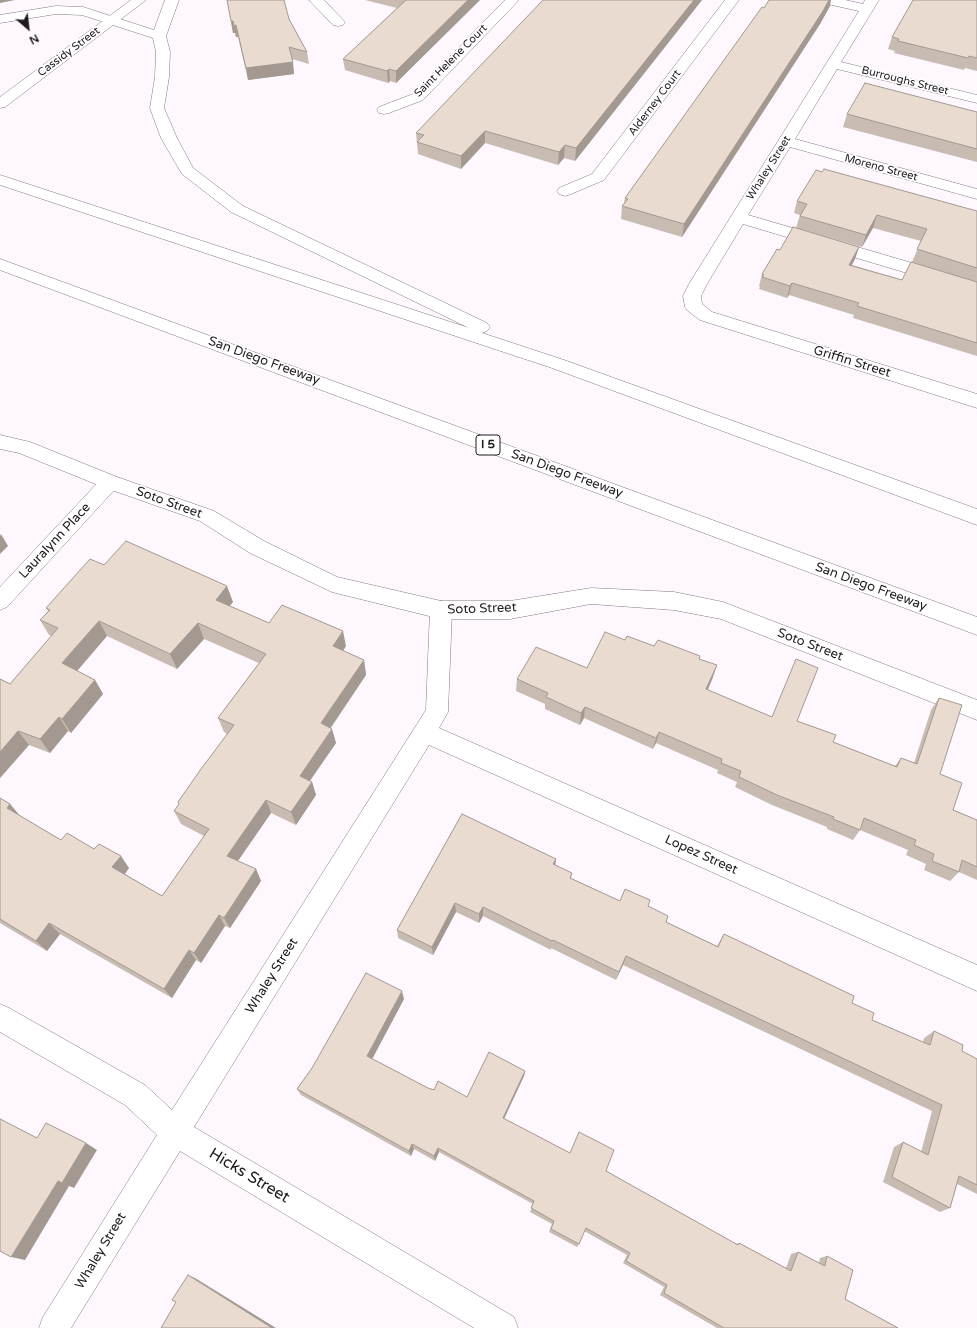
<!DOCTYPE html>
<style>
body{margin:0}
#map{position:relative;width:977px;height:1328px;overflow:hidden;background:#fef8fe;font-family:"Varela Round",sans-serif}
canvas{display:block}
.north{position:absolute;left:8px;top:8px;width:40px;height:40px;-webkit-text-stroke:3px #fff;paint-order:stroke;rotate:152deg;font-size:11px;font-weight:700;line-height:16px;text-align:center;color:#1f1a1f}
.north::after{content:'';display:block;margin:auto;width:14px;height:18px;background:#1f1a1f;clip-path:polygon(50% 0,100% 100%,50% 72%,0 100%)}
</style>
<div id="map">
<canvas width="977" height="1328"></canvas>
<div class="north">N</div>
</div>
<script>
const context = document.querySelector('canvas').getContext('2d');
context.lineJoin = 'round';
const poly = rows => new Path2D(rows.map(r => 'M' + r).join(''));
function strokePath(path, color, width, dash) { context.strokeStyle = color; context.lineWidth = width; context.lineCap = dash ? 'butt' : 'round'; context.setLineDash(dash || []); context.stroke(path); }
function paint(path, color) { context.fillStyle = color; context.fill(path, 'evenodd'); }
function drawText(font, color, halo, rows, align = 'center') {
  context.font = font + ' "Varela Round",sans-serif'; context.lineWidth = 3.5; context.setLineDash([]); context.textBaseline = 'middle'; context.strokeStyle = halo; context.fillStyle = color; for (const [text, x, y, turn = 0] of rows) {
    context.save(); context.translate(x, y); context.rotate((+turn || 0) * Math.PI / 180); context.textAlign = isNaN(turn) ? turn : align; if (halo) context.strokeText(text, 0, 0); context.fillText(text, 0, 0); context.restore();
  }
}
const minor = poly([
 [309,0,324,0,345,22,343,25,338,26,333,25,309,0],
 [505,0,519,0,423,100,389,113,384,114,379,113,377,110,379,107,413,94,505,0],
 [725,0,739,0,604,180,571,194,565,196,559,194,557,191,559,188,592,174,725,0],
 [821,0,845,0,863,4,865,0,879,0,841,62,977,95,977,103,837,69,795,139,977,189,977,199,790,147,748,215,977,282,977,294,743,224,707,284,701,296,702,304,712,312,977,394,977,408,700,320,688,311,685,307,683,296,689,284,859,11,823,3,821,0],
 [110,475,117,477,120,482,117,487,7,607,0,610,0,587,103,477,110,475],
 [441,601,449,604,452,610,448,712,439,728,977,965,977,991,429,745,194,1127,514,1317,518,1328,474,1328,180,1151,71,1328,39,1328,43,1317,157,1135,125,1105,0,1032,0,1004,9,1008,145,1085,172,1110,426,710,430,610,433,604,441,601]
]);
const tertiary = poly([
 [0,435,30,442,117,477,214,511,264,541,337,577,441,601,510,601,591,588,674,592,723,602,977,700,977,720,721,619,674,610,591,604,510,619,441,619,332,592,250,553,200,521,103,487,19,453,0,449,0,435]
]);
const secondary = poly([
 [131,0,146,0,5,107,0,108,0,97,131,0]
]);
const motorway = poly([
 [165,0,179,0,166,36,170,52,169,77,164,108,177,138,193,168,243,206,487,323,490,327,487,331,482,333,564,360,977,509,977,525,552,368,0,185,0,175,469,328,231,212,182,174,161,138,150,108,155,77,156,52,153,38,82,15,56,14,0,23,0,15,56,6,83,7,154,30,165,0],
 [0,259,977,617,977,635,0,270,0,259]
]);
strokePath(minor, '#847884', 1);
strokePath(tertiary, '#847884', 1);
strokePath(secondary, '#847884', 1);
strokePath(motorway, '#847884', 1);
paint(minor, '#fff');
paint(tertiary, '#fff');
paint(secondary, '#fff');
paint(motorway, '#fff');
paint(poly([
 [227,0,289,19,307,52,309,64,292,59,294,74,248,80,238,37,236,37,235,33,233,33],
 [365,0,480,0,396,83,390,81,388,83,345,70,343,59,397,8],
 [702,0,575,161,564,158,558,165,485,143,461,169,418,154,416,133],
 [977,0,977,71,965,68,964,70,894,53,895,51,888,49,892,37],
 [830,6,820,24,682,237,621,219,622,206,624,203,625,198,764,8],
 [977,112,977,162,843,127,847,114],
 [797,201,977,211,977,282,912,262,921,241,873,228,862,247,796,228,800,215,794,213],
 [859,247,855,259,852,265,902,280,977,282,977,356,853,318,854,315,789,295,787,298,759,289,760,286,759,286,762,274,780,250],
 [104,565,233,602,229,606,269,623,346,646,343,651,364,660,366,675,331,728,336,743,310,781,312,782,316,795,296,825,271,813,238,861,256,869,261,881,230,928,225,926,201,963,196,960,172,998,60,934,47,951,0,923,0,798,10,804,19,815,61,840,129,868,125,874,162,896,204,836,181,824,174,811,227,734,224,732,218,718,259,663,204,639,177,669,107,636,77,671,95,680,103,694,71,733,68,731,50,753,29,745,0,778,0,679,10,684,52,636,49,635,40,620,48,611,46,608],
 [625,640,654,646,699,659,713,677,708,690,772,717,797,721,833,742,895,766,901,758,914,763,931,710,939,698,940,774,953,810,977,820,977,880,959,872,950,881,924,870,926,864,906,855,908,850,860,830,853,840,827,829,827,827,772,805,735,787,737,782,717,773,718,770,656,743,653,749,584,718,580,725,545,709,545,704,516,691,517,679,587,668],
 [462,814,556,859,555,865,572,873,571,878,620,901,648,906,666,922,717,946,724,934,852,1003,872,1020,923,1042,924,1038,934,1031,962,1051,977,1059,977,1194,957,1184,950,1208,940,1212,883,1182,894,1147,903,1142,921,1152,932,1111,623,965,616,980,551,948,551,950,483,916,479,923,456,912,433,955,398,938,397,930],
 [404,999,372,1059,428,1088,467,1097,525,1071,524,1076,504,1119,570,1153,606,1171,736,1244,739,1243,786,1268,791,1254,798,1252,819,1263,820,1258,827,1256,845,1299,898,1328,717,1328,660,1295,664,1287,623,1263,627,1255,584,1231,579,1244,577,1247,549,1232,552,1224,530,1212,533,1204,439,1152,435,1161,414,1149,411,1156,301,1095,297,1089,312,1068]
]), '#c8bcb2');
paint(poly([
 [0,0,15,0,0,3],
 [468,0,480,0,396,83,396,71],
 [694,0,702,0,575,161,576,148],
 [829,0,831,0,830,6,820,24,682,237,684,224],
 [231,21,233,21,235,33,233,33],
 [236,25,238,37,236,37,234,26],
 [293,62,294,74,248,80,246,68],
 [389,69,390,81,388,83,387,71],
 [485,131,485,143,461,169,461,156],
 [565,145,564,158,558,165,559,152],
 [877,215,873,228,862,247,866,235],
 [859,247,855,259,845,277,849,265],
 [792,283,789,295,787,298,790,286],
 [1,534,8,546,0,554,0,536],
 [227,586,233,602,222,616,216,600],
 [99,621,107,636,71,678,62,663],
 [198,623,204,639,177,669,170,654],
 [343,631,346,646,336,661,333,646],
 [364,660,366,675,324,737,321,723],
 [717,665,713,677,703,700,706,689],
 [95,680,103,694,71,733,62,719],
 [585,707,584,718,580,725,581,713],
 [59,717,68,731,50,753,40,739],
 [332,729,336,743,304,789,300,776],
 [18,731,29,745,0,778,0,752],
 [659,732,656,743,653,749,656,738],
 [312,782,316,795,296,825,291,812],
 [266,800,271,813,233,868,227,856],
 [10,804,21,817,7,808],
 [121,856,129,868,121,879,112,867],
 [556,859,555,868,553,864],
 [256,869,261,881,230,928,224,918],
 [455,903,456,912,433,955,432,947],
 [483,907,483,916,479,923,479,914],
 [219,915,225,926,201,963,194,953],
 [49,923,60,934,47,951,36,941],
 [189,950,196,960,172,998,164,989],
 [626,956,623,965,616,980,619,972],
 [402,991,404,999,370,1063,367,1056],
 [525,1071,524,1076,502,1123,503,1118],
 [86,1143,97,1150,74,1188,69,1186,25,1260,11,1257,58,1181],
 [412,1144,414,1149,411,1156,409,1151],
 [438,1148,439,1152,435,1161,434,1156],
 [188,1275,195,1278,276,1328,272,1328]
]), '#a39991');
const building = poly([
 [227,0,284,0,289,19,307,52,289,47,293,62,246,68,236,25,234,26,233,21,231,21,227,0],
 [406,0,468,0,396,71,389,69,387,71,343,59,406,0],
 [543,0,694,0,576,148,565,145,559,152,485,131,461,156,417,142,424,135,416,133,543,0],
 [769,0,829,0,823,11,684,224,622,206,628,199,625,198,757,14,762,7,764,8,769,0],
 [913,0,977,0,977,58,969,56,968,58,935,50,898,41,899,39,892,37,913,0],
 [865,83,977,112,977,149,847,114,865,83],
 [824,169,977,211,977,268,917,249,927,229,877,215,866,235,800,216,807,204,797,201,816,170,822,172,824,169],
 [793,227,859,247,849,265,902,280,911,262,977,282,977,343,857,306,859,303,792,283,790,286,762,277,764,275,762,274,777,249,780,250,793,227],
 [126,541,227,586,216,600,269,623,282,605,343,631,333,646,364,660,321,723,332,729,300,776,312,782,291,812,266,800,227,856,256,869,224,918,219,915,194,953,189,950,164,989,49,923,36,941,0,919,0,798,10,804,7,808,61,840,67,833,94,849,99,844,121,856,112,867,162,896,209,829,174,811,179,804,178,802,201,769,234,725,218,718,266,654,198,623,170,654,99,621,62,663,95,680,62,719,59,717,40,739,18,731,0,752,0,679,10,684,58,628,40,620,50,610,46,608,90,559,104,565,126,541],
 [605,632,625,640,627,636,654,646,658,640,700,656,699,659,717,665,706,689,772,717,796,659,818,668,797,721,836,735,833,742,897,767,901,758,917,764,939,698,962,705,940,774,962,783,953,810,977,820,977,867,962,860,959,872,932,861,934,854,914,845,916,840,864,818,860,830,833,819,834,817,777,795,739,777,741,771,721,763,722,759,659,732,656,738,585,707,581,713,546,697,548,693,517,679,536,647,587,668,605,632],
 [462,814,556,859,553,864,572,873,570,878,620,901,625,889,650,900,648,906,668,916,666,922,718,947,724,934,854,996,852,1003,874,1013,872,1020,930,1045,934,1031,963,1045,962,1051,977,1059,977,1185,959,1176,950,1208,892,1177,903,1142,928,1155,942,1105,626,956,619,972,553,940,552,941,483,907,479,914,455,903,432,947,397,930,462,814],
 [366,973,402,991,367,1056,428,1088,434,1090,438,1081,467,1097,489,1052,525,1071,503,1118,570,1153,579,1132,614,1150,606,1171,738,1245,739,1243,791,1271,798,1252,825,1266,827,1256,853,1270,845,1299,898,1328,724,1328,664,1293,667,1285,626,1261,630,1253,586,1228,579,1244,551,1229,554,1221,531,1208,534,1201,438,1148,434,1156,412,1144,409,1151,297,1089,312,1068,366,973],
 [0,1119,37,1138,46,1123,86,1143,62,1183,58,1181,11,1257,0,1251,0,1119],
 [188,1275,272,1328,161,1328,176,1302,172,1300,188,1275]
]);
paint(building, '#e9dbcf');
strokePath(building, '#a39991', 1);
drawText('11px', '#1f1a1f', '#fff', [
 ["Cassidy Street",69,52,-37],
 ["Saint Helene Court",451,61,-45],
 ["Burroughs Street",905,81,14],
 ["Alderney Court",655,103,-53],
 ["Whaley Street",769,168,-58],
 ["Moreno Street",881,168,15]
]);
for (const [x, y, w] of [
 [488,445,24]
]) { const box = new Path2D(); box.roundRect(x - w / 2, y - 10, w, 20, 3); context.fillStyle = '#fff'; context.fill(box); strokePath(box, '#1f1a1f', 1); }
drawText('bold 12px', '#1f1a1f', null, [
 ["I 5",488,445]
]);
drawText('13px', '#1f1a1f', '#fff', [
 ["San Diego Freeway",264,361,20],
 ["Griffin Street",852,362,17],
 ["San Diego Freeway",567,474,20],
 ["Soto Street",169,503,20],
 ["Lauralynn Place",55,541,-47],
 ["San Diego Freeway",871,587,20],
 ["Soto Street",482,609,-2],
 ["Soto Street",810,645,21],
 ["Lopez Street",701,855,24],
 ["Whaley Street",272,976,-58],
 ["Whaley Street",101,1251,-59]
]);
drawText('16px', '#1f1a1f', '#fff', [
 ["Hicks Street",249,1176,31]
]);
</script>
